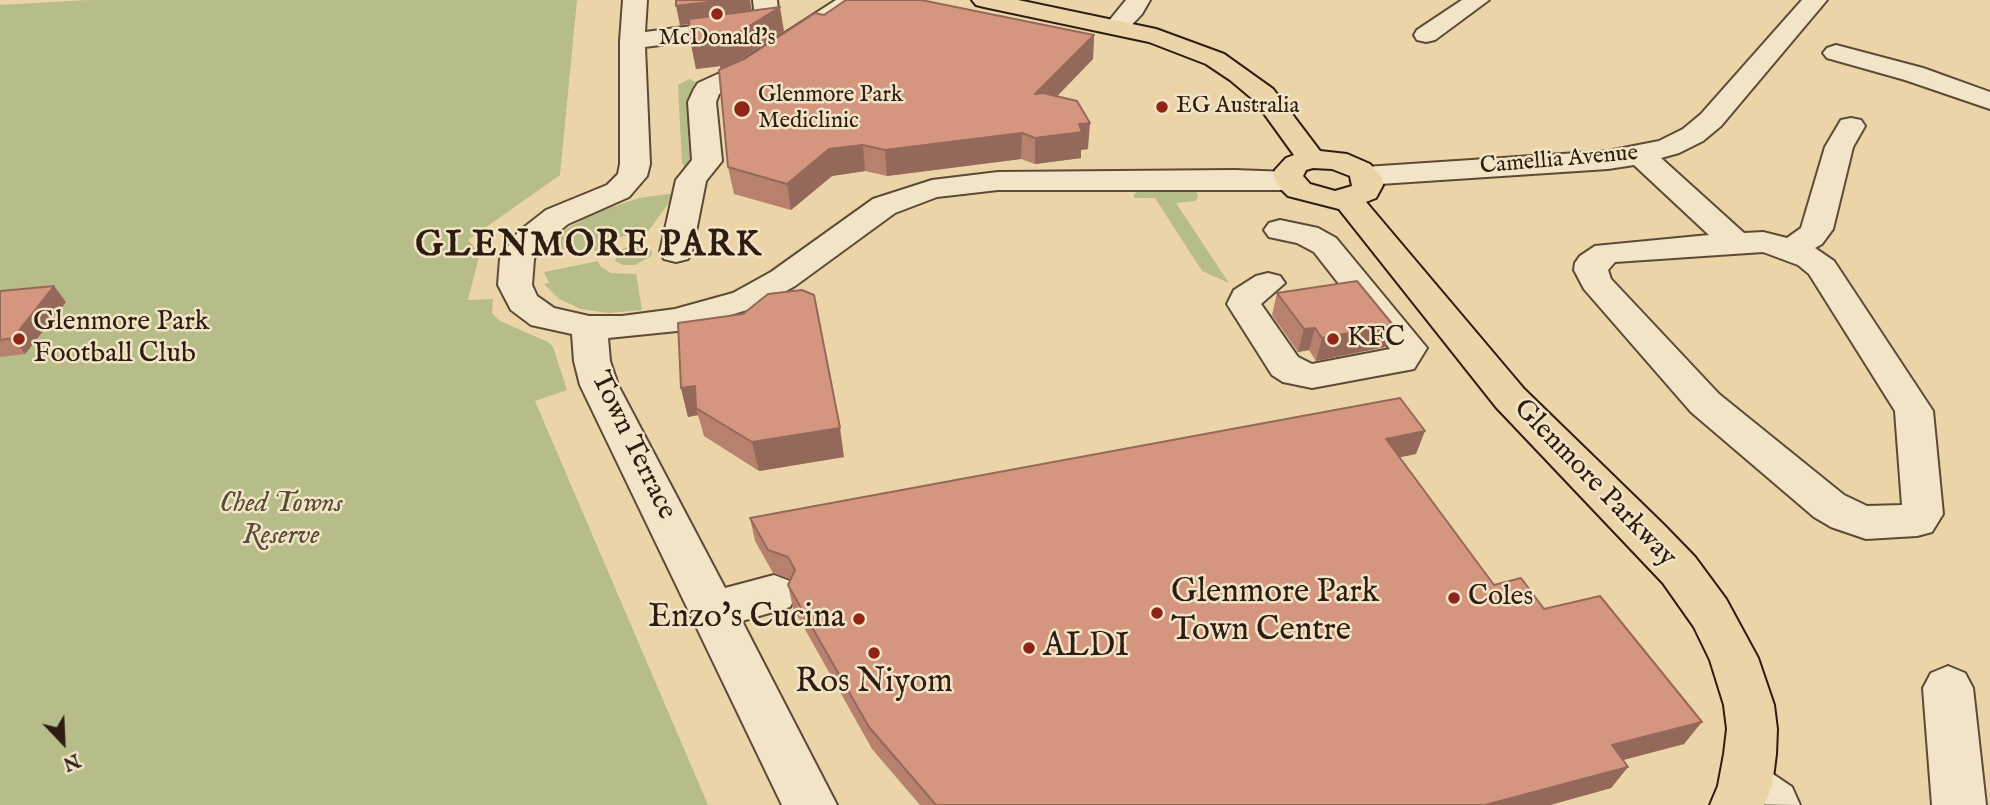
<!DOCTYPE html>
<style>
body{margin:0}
#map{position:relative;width:1990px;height:805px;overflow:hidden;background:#ebd5a8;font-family:"IM FELL English",serif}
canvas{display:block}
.north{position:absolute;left:28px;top:707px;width:70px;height:70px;-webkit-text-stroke:5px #f2e4c6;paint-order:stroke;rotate:157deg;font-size:19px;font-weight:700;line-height:28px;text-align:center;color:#2e1c10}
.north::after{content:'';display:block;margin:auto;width:24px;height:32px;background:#2e1c10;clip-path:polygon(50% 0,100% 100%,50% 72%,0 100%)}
</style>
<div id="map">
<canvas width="1990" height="805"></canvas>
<div class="north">N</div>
</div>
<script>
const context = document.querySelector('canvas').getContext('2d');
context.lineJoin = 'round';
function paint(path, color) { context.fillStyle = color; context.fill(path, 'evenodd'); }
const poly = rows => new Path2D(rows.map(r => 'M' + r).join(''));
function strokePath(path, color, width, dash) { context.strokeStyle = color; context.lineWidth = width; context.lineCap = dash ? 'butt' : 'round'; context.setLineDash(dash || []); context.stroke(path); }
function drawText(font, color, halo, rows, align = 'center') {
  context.font = font + ' "IM FELL English",serif'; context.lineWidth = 5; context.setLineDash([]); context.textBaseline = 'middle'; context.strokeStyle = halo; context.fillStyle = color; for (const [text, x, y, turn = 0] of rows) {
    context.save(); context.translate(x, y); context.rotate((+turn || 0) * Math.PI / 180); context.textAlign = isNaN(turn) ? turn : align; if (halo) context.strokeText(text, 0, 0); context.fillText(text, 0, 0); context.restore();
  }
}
paint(poly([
 [87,0,577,0,560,175,468,240,480,253,468,300,493,299,492,313,500,321,548,342,553,347,567,390,535,401,708,805,0,805,0,5],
 [689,79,698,83,694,158,686,168,682,163,678,85],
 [1144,188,1190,188,1197,193,1198,198,1195,201,1176,203,1229,283,1202,271,1155,198,1134,198,1134,194],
 [676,193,647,233,623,236,600,251,547,248,563,231,594,213,639,198],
 [634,244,650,247,652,254,650,257,635,265,623,265,615,261,618,251],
 [598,261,601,267,611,273,636,274,642,310,608,313,581,309,559,299,544,284,549,283,544,272]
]), '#b6bd89');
const minor = poly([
 [623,0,647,0,645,32,755,18,753,0,777,0,779,21,772,29,764,31,645,47,650,164,647,176,629,197,568,224,542,245,534,259,532,285,537,296,554,308,589,316,622,316,675,309,733,293,771,272,873,199,932,180,998,172,1234,170,1290,172,1301,175,1305,181,1301,187,1290,190,998,190,937,197,895,213,795,286,757,307,677,331,608,338,610,361,618,385,725,588,774,575,790,581,797,594,790,607,742,621,837,805,782,805,580,385,574,361,572,334,531,325,511,310,498,285,500,259,518,232,546,210,607,185,618,174,620,164,620,41,623,0],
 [836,0,864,0,749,80,719,94,716,102,722,161,706,181,692,252,688,259,676,262,664,259,660,252,676,180,692,160,688,102,694,89,698,83,731,68,836,0],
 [1126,0,1150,0,1142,14,1125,32,1116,34,1107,32,1104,27,1126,0],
 [1462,0,1489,0,1435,40,1426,42,1417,40,1414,35,1417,30,1462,0],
 [1802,0,1827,0,1721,126,1703,141,1679,153,1661,158,1744,233,1763,232,1787,238,1801,228,1825,147,1841,120,1851,118,1861,120,1865,126,1853,147,1833,229,1822,244,1815,248,1834,261,1933,411,1943,514,1932,532,1917,536,1866,539,1831,527,1814,517,1691,412,1584,289,1574,270,1575,263,1580,256,1595,246,1709,235,1634,165,1608,169,1365,185,1354,182,1350,176,1354,170,1365,167,1608,151,1659,141,1683,129,1701,114,1802,0],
 [1763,252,1798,265,1809,274,1895,411,1902,505,1867,506,1844,495,1719,394,1611,279,1608,270,1615,262,1763,252],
 [1836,45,1923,68,1990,92,1990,109,1905,80,1827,58,1823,53,1827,48,1836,45],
 [1280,220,1318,228,1336,238,1427,348,1414,369,1312,388,1283,382,1272,375,1227,304,1234,290,1256,276,1268,273,1280,276,1285,283,1261,304,1298,357,1312,364,1390,349,1314,252,1297,243,1269,237,1264,230,1269,223,1280,220],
 [1948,666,1965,673,1973,688,1986,805,1932,805,1923,688,1931,673,1948,666],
 [1745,761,1764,768,1792,787,1800,805,1726,804,1718,786,1726,768,1745,761]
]);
const major = poly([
 [972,0,1018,0,1156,29,1224,54,1273,89,1320,151,1347,154,1370,164,1382,178,1383,185,1376,198,1366,202,1524,389,1664,525,1695,557,1726,599,1758,658,1774,705,1777,729,1776,754,1772,786,1764,805,1710,805,1718,786,1724,754,1727,729,1724,705,1710,660,1694,627,1663,583,1496,407,1339,209,1288,196,1281,189,1273,176,1275,170,1286,158,1294,155,1255,101,1230,80,1206,64,1149,42,984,7,976,5,972,0],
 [1313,168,1332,169,1350,176,1352,186,1335,191,1310,184,1303,176,1306,170,1313,168]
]);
strokePath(minor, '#5d4a36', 4);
strokePath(major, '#2e1c10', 4);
paint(minor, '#f2e4c6');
paint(major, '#ebd5a8');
paint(poly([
 [676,0,750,0,752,11,784,31,733,63,746,58,824,15,1094,35,1093,59,1057,96,1088,149,1081,150,1081,158,1035,164,1021,159,887,176,865,171,832,176,791,210,734,194,728,167,720,66,696,69,689,24,680,25],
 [0,292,66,302,25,354,0,357],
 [1277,293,1385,347,1316,361,1309,350,1298,352,1272,315],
 [681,388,844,457,759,471,704,436,698,415,688,417],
 [1416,454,1400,457,1494,585,1544,609,1684,744,1623,760,1628,767,1611,788,1550,805,920,805,872,749,793,608,788,585,790,579,773,573,755,541,750,518]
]), '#b7816e');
paint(poly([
 [725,0,750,0,752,16,680,25,676,6],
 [780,7,784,31,730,66,721,70,720,66,696,69,691,45],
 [1094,35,1093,59,1035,119,1035,94],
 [1090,123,1088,149,1081,150,1081,158,1035,164,1035,138,1079,124],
 [1022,133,1021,159,887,176,885,150],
 [863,145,865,171,832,176,791,210,787,184,829,149],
 [54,286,66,302,25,354,13,338],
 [1393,325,1385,347,1316,361,1322,338],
 [1315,328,1309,350,1298,352,1304,329],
 [695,386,696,408,698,415,688,417,681,388],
 [840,428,844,457,759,471,752,442],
 [1425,431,1416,454,1378,462,1386,439],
 [1702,722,1684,744,1596,767,1612,745],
 [1628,767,1611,788,1550,805,1485,805]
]), '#95695a');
const building = poly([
 [676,0,725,0,676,6,676,0],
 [846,0,921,0,1094,35,1035,94,1043,93,1077,101,1090,123,1079,124,1082,132,1035,138,1022,133,885,150,863,145,829,149,787,184,728,167,719,70,746,58,815,13,824,15,846,0],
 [780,7,725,41,716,45,716,42,691,45,689,19,780,7],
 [1357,281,1393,325,1322,338,1315,328,1304,329,1277,293,1357,281],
 [54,286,13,338,0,340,0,292,1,291,54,286],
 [802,290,814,295,840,428,752,442,696,408,695,386,681,388,678,323,743,314,768,294,802,290],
 [1400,398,1425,431,1386,439,1494,585,1521,578,1544,609,1600,596,1702,722,1612,745,1628,767,1485,805,936,805,869,727,788,585,795,570,788,557,768,550,750,518,1400,398]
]);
paint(building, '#d59680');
strokePath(building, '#95695a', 2);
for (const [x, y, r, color] of [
 [717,14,7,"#8f2418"],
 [1162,107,7,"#8f2418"],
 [742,109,9,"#8f2418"],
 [19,339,7,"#8f2418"],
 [1333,339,7,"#8f2418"],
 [1454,598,7,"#8f2418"],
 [1157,613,7,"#8f2418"],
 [859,619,7,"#8f2418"],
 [1029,648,7,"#8f2418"],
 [874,653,7,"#8f2418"]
]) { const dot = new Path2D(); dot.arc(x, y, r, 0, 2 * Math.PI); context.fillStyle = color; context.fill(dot); strokePath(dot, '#f2e4c6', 2.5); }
drawText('23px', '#2e1c10', '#f2e4c6', [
 ["McDonald's",717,39,"center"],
 ["Glenmore Park",758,96],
 ["Mediclinic",758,122],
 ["EG Australia",1176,107]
], 'left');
drawText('23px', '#2e1c10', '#f2e4c6', [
 ["Camellia Avenue",1559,161,-5]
]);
drawText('28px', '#2e1c10', '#f2e4c6', [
 ["Glenmore Park",33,323],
 ["Football Club",33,355],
 ["KFC",1347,339],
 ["Coles",1468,598]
], 'left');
drawText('28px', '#2e1c10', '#f2e4c6', [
 ["Town Terrace",632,446,64],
 ["Glenmore Parkway",1594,484,46]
]);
drawText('italic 28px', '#574c34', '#f2e4c6', [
 ["Ched Towns",281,505],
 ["Reserve",281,537]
]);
drawText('33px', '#2e1c10', '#f2e4c6', [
 ["Glenmore Park",1171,594],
 ["Town Centre",1171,632],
 ["Enzo's Cucina",845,619,"right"],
 ["ALDI",1043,648],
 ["Ros Niyom",874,684,"center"]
], 'left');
context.letterSpacing = '2px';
drawText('bold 35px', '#2e1c10', '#f2e4c6', [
 ["GLENMORE PARK",589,248]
]);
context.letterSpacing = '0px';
</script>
